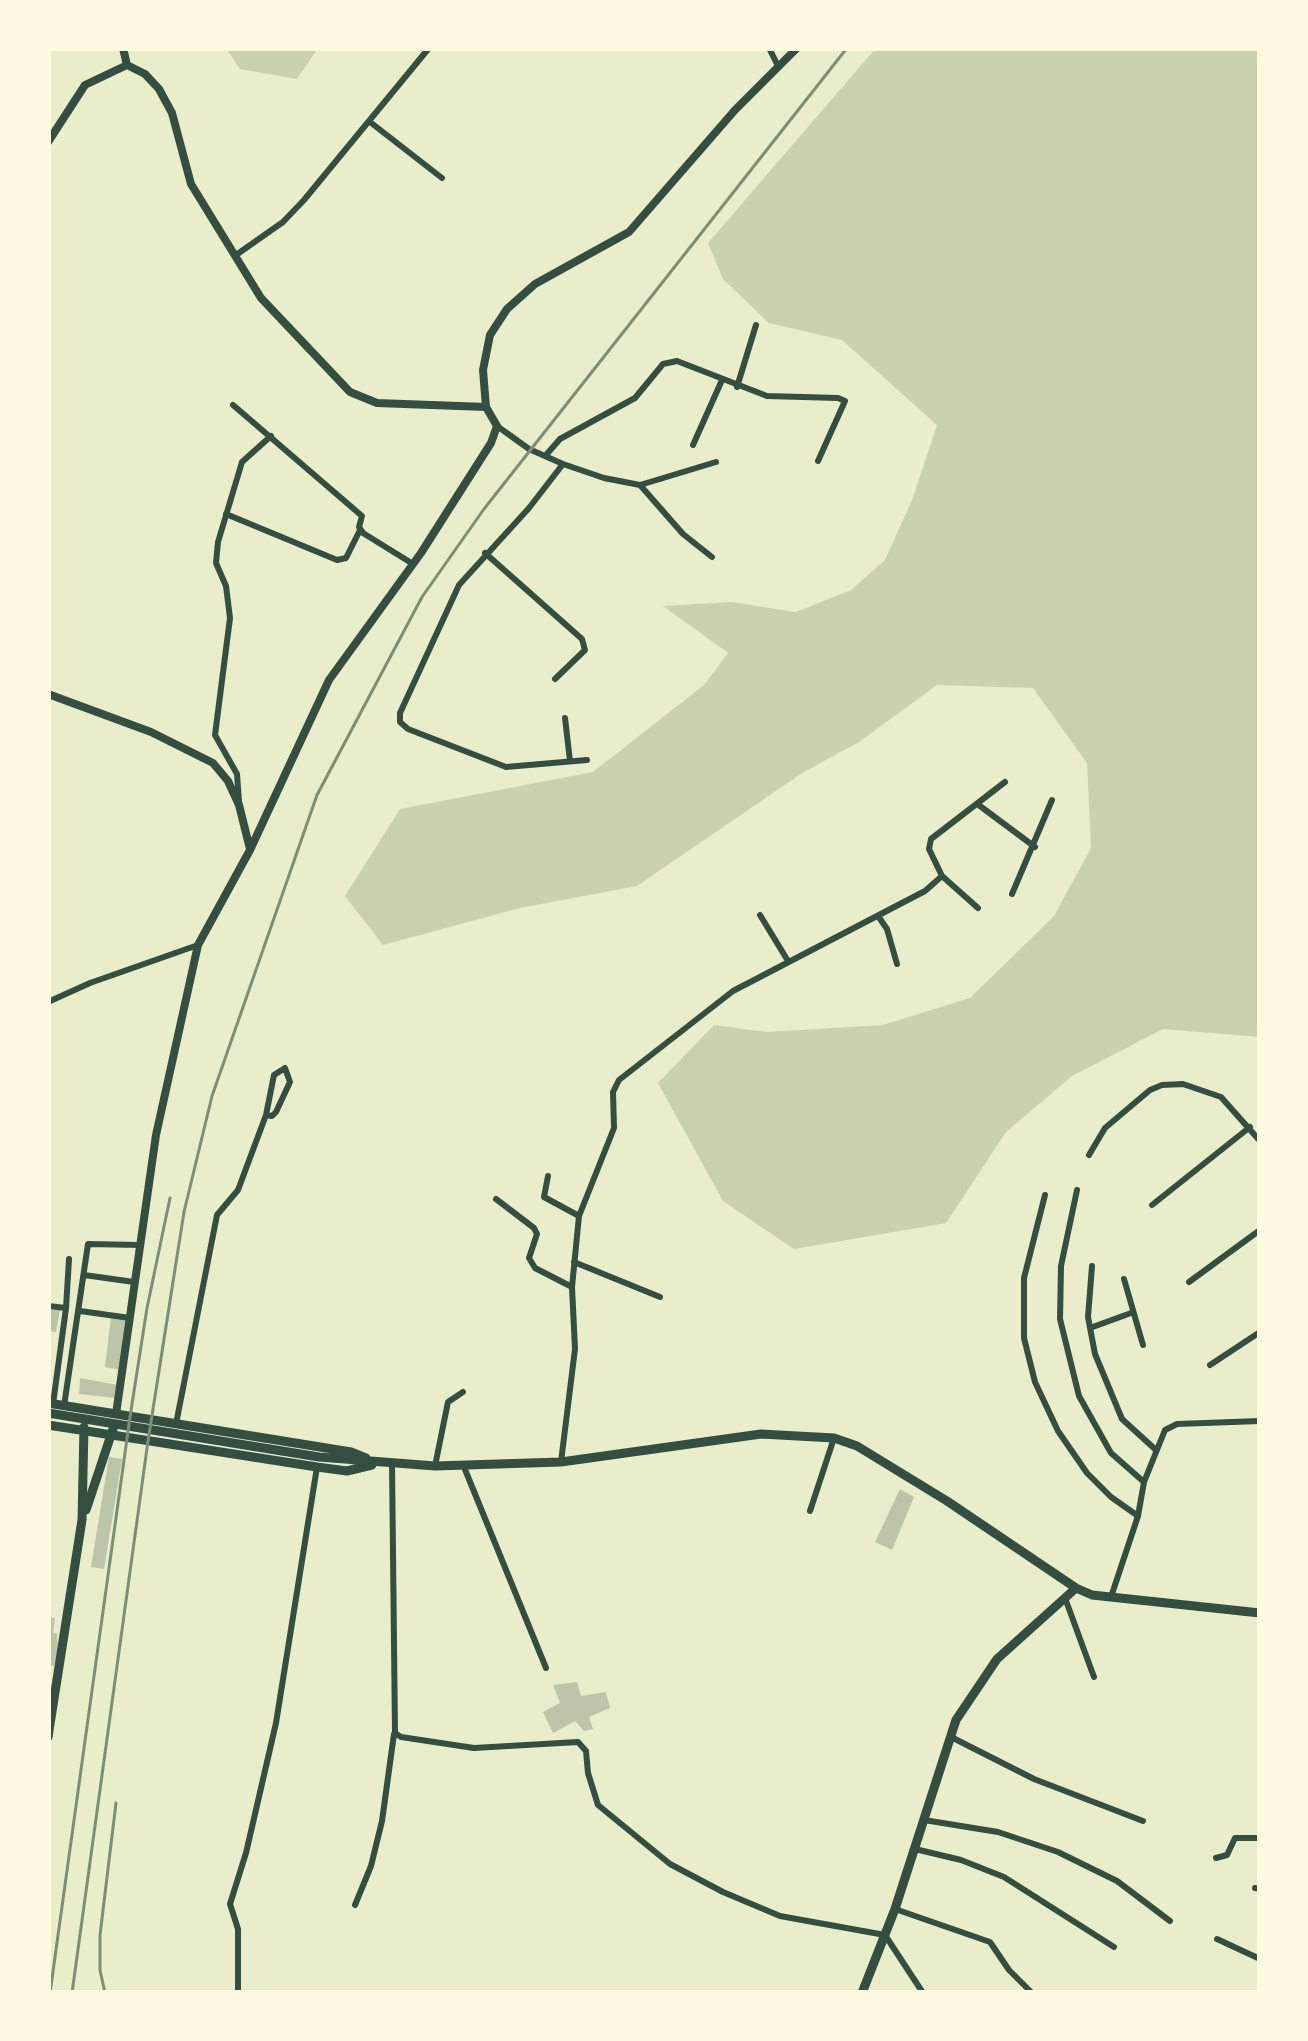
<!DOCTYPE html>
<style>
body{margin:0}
#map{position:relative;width:1308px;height:2041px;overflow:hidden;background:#e9edc9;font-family:"Roboto Condensed",sans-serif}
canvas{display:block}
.frame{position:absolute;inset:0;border:51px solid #fefae0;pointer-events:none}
</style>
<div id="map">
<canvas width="1308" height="2041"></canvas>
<div class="frame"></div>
</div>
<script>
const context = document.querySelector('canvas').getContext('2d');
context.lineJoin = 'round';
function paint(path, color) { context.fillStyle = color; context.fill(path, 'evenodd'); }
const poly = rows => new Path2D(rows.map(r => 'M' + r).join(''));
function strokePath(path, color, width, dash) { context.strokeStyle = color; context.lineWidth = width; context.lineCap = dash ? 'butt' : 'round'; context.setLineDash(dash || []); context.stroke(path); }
paint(poly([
 [226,48,318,48,297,79,240,69],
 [876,48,1260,48,1260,1037,1163,1029,1072,1076,1006,1132,946,1223,794,1249,723,1201,658,1083,714,1025,767,1032,883,1025,970,998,1054,916,1091,848,1087,763,1033,688,937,685,859,742,802,773,637,886,520,908,383,945,345,896,400,809,593,772,704,685,728,653,663,606,731,602,796,612,851,590,885,560,912,500,937,425,842,340,769,323,723,279,708,243]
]), '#cad2ad');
paint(poly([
 [48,1309,60,1310,56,1332,48,1331],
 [111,1317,128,1319,120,1370,105,1367],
 [80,1378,118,1385,115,1398,79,1394],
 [109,1457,122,1459,104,1569,91,1567],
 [900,1489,914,1497,892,1550,875,1542],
 [48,1617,55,1618,53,1633,57,1633,58,1649,54,1666,48,1665],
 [577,1682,581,1696,606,1692,610,1708,589,1717,593,1729,584,1731,575,1721,553,1733,543,1712,560,1703,553,1685]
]), '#bcc5a7');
strokePath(poly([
 [769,48,778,66],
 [370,122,442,178],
 [236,255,283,222,304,200,429,48],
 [737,387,756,325],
 [233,405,362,516,359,527,363,533,413,564],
 [497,426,529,449,563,464,604,478,640,485,683,534,712,557],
 [693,445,722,380],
 [546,455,560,439,635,398,663,364,677,361,767,396,838,398,845,401,818,461],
 [563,464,529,508,459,585,400,713,400,722,408,729,506,767,587,760],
 [640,485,716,462],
 [226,514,337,560,346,558,359,532],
 [485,553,582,639,585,650,555,679],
 [565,718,570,761],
 [239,802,237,774,215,735,230,618,226,586,216,563,218,542,242,462,271,436],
 [980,806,1035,847],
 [942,876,978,908],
 [1012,894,1052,800],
 [760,915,788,961],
 [878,916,887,929,897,964],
 [48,1002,90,983,198,945],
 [1089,1155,1105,1128,1150,1090,1162,1085,1183,1084,1221,1097,1260,1141],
 [548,1176,544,1197,579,1216],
 [1077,1190,1061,1266,1060,1319,1079,1396,1111,1453,1144,1482],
 [1045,1195,1024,1278,1024,1338,1035,1382,1058,1431,1087,1473,1111,1497,1138,1516],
 [496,1199,534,1228,537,1234,529,1258,535,1268,572,1287],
 [1152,1205,1250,1127],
 [574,1262,660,1297],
 [1092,1266,1088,1317,1095,1354,1122,1419,1156,1450],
 [84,1275,134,1282],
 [1124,1279,1143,1345],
 [1189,1282,1260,1230],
 [48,1306,66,1308],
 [80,1311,130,1318],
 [1090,1328,1131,1313],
 [1210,1365,1260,1332],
 [53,1404,66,1308,69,1259],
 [64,1406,88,1244,140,1245],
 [176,1424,217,1215,238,1190,266,1115,274,1075,285,1068,290,1082,276,1112,272,1116,266,1115],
 [561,1462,575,1349,572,1287,579,1216,614,1128,613,1092,619,1080,733,991,925,891,942,876,929,849,931,839,1005,782],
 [392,1463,395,1733,401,1737,474,1748,578,1742,586,1751,588,1773,598,1805,670,1864,723,1892,780,1916,885,1935,923,1993],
 [435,1466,448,1402,463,1392],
 [464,1467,546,1668],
 [810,1511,834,1438],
 [1111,1597,1138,1516,1144,1482,1165,1430,1177,1424,1260,1421],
 [1065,1598,1094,1677],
 [953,1738,1034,1779,1143,1821],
 [924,1820,998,1832,1058,1852,1117,1881,1170,1921],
 [915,1849,961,1860,1004,1877,1114,1947],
 [1216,1858,1227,1855,1235,1838,1260,1838],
 [1255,1888,1260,1889],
 [355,1905,371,1866,382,1821,394,1734],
 [895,1909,990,1942,1009,1970,1032,1993],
 [1217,1939,1260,1959],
 [238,1993,238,1929,230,1904,246,1853,276,1723,317,1467]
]), '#344e41', 6);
strokePath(poly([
 [127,65,145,74,159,89,172,113,191,184,261,298,350,392,377,403,486,407],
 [48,142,85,85,127,65,123,48],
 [48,694,151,732,213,763,228,781,239,805,250,849],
 [116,1414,156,1135,198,945,250,850,329,680,421,553,491,443,497,426,486,407,483,370,490,335,507,309,535,284,629,232,735,110,797,48]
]), '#344e41', 8);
strokePath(poly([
 [48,1403,351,1452,366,1458],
 [48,1413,319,1457,435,1466,561,1462,761,1434,834,1438,857,1446,947,1501,1076,1588,1092,1595,1260,1613],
 [48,1425,317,1467,347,1471,372,1465],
 [86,1510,113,1429],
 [48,1737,82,1520,84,1427],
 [862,1993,895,1909,956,1720,997,1659,1076,1588]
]), '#344e41', 9);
strokePath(poly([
 [50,1993,130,1417,147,1308,170,1198],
 [72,1993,148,1441,184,1212,212,1096,317,795,422,597,484,509,847,48],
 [105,1993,100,1970,100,1935,116,1803]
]), '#7c8e77', 3);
</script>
